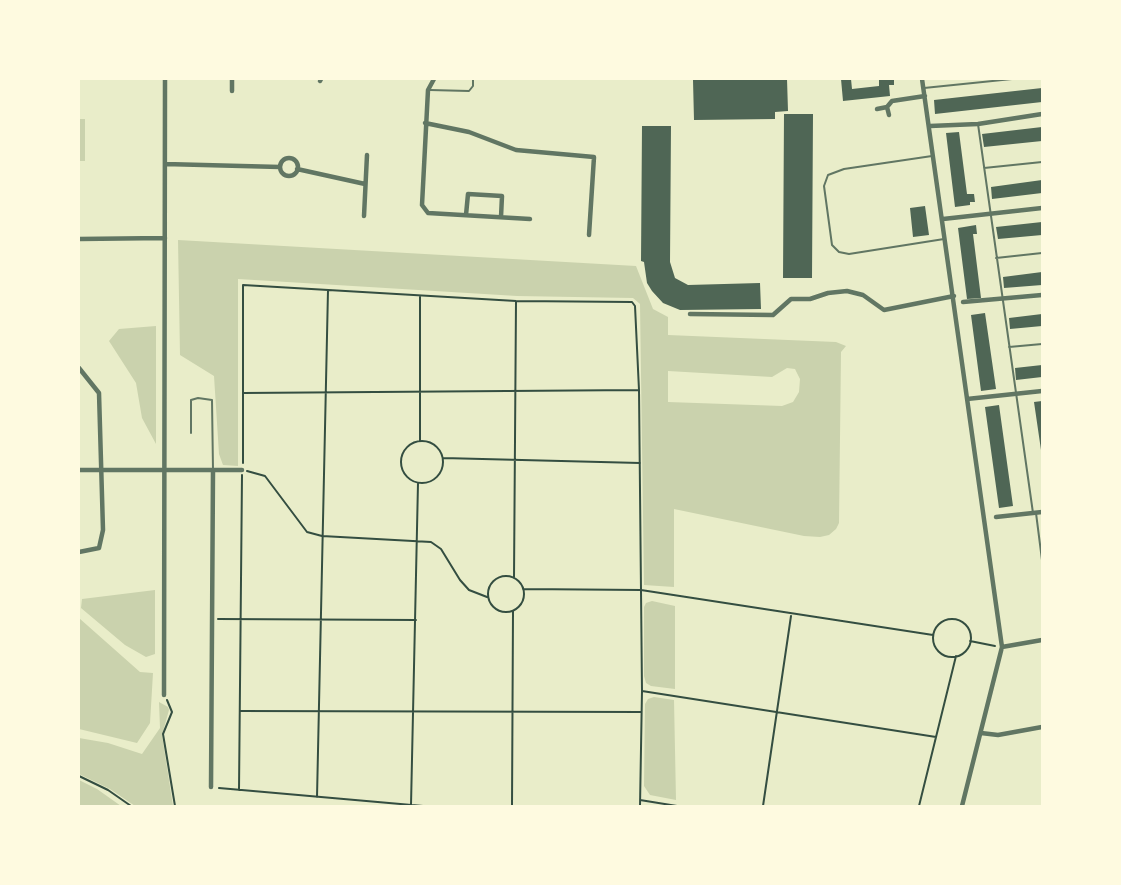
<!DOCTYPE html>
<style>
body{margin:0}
#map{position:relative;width:1121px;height:885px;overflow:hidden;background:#e9edc9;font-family:"IBM Plex Sans",sans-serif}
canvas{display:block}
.frame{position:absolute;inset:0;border:80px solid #fefae0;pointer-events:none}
</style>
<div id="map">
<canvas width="1121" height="885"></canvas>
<div class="frame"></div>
</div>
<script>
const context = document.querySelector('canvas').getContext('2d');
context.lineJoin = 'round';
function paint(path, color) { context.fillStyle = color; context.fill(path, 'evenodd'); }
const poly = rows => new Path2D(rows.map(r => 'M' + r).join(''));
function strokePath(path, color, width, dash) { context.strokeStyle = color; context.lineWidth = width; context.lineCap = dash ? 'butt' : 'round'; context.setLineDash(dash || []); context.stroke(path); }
paint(poly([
 [79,119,85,119,85,161,79,161],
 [178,240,636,266,653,309,668,317,668,335,836,342,846,346,841,352,839,523,836,529,829,535,820,537,804,536,674,509,674,587,644,585,640,304,633,298,517,296,238,279,238,466,223,465,219,454,214,376,180,355],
 [787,368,795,369,800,379,799,392,793,402,782,406,668,402,668,371,772,377],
 [156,326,156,444,142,418,136,383,109,341,119,329],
 [155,590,155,654,146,657,125,645,81,608,82,599],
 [652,601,675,606,675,689,651,686,646,683,644,676,644,607,646,603],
 [79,618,140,672,153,673,150,723,137,743,79,729],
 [654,697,674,700,676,800,650,795,644,786,645,704,648,699],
 [159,702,168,707,169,710,162,735,173,806,135,806,110,789,79,774,79,738,108,743,142,754,160,728],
 [79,780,97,789,121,806,79,806]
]), '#cad2ad');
paint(poly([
 [787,79,788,111,775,112,775,119,694,120,693,80],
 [841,79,851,79,852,89,879,86,879,79,894,79,894,85,889,85,890,96,843,101],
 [1042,88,1042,102,935,114,934,100],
 [784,114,813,114,812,278,783,278],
 [642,126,671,126,670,262,675,278,688,285,760,283,761,309,680,310,663,303,652,291,647,283,644,262,641,261],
 [1042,127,1042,141,984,147,982,134],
 [959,132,967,194,974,194,975,202,970,202,970,205,955,207,946,133],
 [1042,180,1042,193,992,199,991,187],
 [925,206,929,235,913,237,910,208],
 [1042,222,1042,235,998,239,996,227],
 [976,225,977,234,973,234,981,298,967,299,958,228],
 [1042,272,1042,285,1004,288,1003,277],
 [985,313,996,389,981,391,971,315],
 [1042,314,1042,326,1010,329,1009,318],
 [1042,365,1042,377,1016,380,1015,368],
 [1042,401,1042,450,1041,450,1034,402],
 [999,405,1013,506,999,508,985,407]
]), '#4f6655');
strokePath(poly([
 [243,393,639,390,642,691,640,806],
 '401 462a21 21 0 1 1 42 0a21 21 0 1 1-42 0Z',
 [420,441,420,296],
 [443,458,640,463],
 [243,463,243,285,516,301,632,302,635,306,639,390],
 [247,471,265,476,307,532,322,536,431,542,441,549,460,580,469,590,487,597],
 '488 594a18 18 0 1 1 36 0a18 18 0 1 1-36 0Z',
 [514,577,516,301],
 [523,589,641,590,933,635],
 [218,619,416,620],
 '933 638a19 19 0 1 1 38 0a19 19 0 1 1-38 0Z',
 [970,641,995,646],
 [642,691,936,737],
 [167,700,172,712,163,734,175,806],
 [241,711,641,712],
 [79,776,108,790,131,806],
 [219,788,423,806],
 [239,790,242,475],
 [317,797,328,290],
 [640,800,677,806],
 [411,805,418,483],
 [512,806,513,611],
 [763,806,791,616],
 [919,806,956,656]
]), '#344e41', 2);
strokePath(poly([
 [924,88,1012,79],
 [430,90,469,91,473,86,473,79],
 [978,124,1033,513],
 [932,156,844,169,828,175,824,186,832,245,839,252,849,254,944,239],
 [984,168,1042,162],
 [996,258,1042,253],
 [1009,347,1042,344],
 [191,433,191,400,198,398,212,400,213,470],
 [1036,513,1042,560]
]), '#617663', 2);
strokePath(poly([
 [232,79,232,91],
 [434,79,428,90,422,205,428,213,530,219],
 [922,79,1002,647,962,806],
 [320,81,321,79],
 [887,107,892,101,925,96],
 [877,109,887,107,889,115],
 [425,123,469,132,516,150,594,157,589,235],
 [930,126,978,124,1042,114],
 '280 167a9 9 0 1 1 18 0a9 9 0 1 1-18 0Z',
 [165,164,280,167],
 [297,169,365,184],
 [466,215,468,194,502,196,501,217],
 [364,216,367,155],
 [943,219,1042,208],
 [79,239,165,238],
 [963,302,1042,295],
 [690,314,773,315,791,299,810,299,828,293,847,291,863,295,884,310,954,296],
 [79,368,99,393,103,530,99,548,79,552],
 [967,399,1042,391],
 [79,470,242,470],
 [996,517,1042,512],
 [1002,647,1042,640],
 [164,695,165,79],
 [981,733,998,735,1042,727],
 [211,787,213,470]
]), '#617663', 4.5);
</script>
